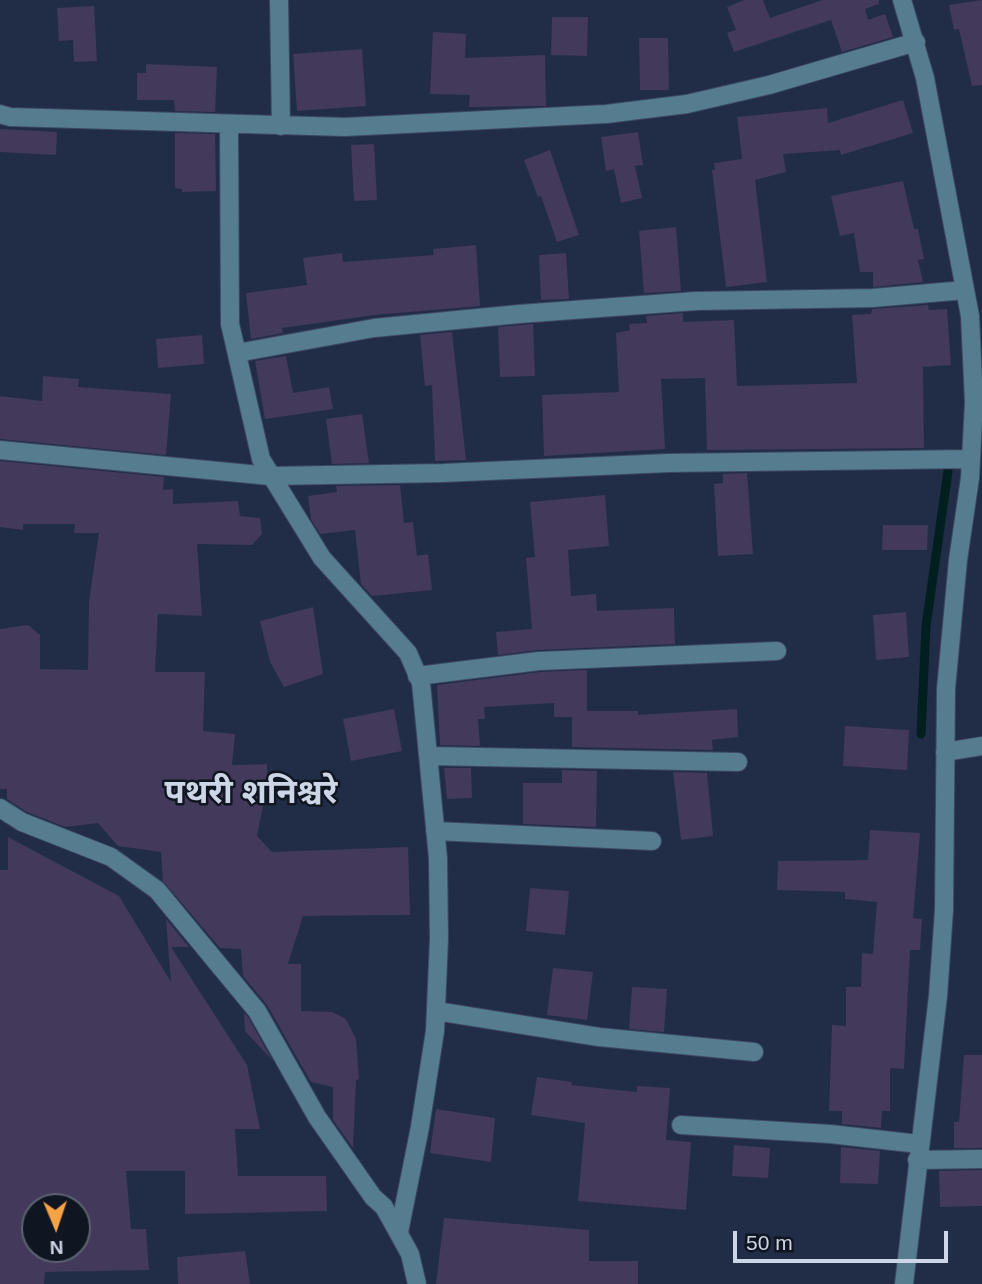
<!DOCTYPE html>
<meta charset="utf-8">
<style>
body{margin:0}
#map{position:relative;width:982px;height:1284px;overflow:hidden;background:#212d46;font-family:Arial,sans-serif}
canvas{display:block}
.north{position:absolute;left:21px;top:1193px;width:70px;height:70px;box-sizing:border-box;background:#101621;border:2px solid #5c6370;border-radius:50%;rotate:178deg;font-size:19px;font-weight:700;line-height:28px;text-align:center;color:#cdd6e6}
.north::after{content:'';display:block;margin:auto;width:24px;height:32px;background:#f5a346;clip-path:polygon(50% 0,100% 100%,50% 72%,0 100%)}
.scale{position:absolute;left:733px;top:1231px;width:215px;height:32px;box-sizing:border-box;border:4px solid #cdd6e6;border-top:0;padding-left:9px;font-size:21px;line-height:24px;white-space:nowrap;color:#cdd6e6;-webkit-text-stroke:5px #101621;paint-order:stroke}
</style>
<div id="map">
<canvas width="982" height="1284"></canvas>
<div class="north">N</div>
<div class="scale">50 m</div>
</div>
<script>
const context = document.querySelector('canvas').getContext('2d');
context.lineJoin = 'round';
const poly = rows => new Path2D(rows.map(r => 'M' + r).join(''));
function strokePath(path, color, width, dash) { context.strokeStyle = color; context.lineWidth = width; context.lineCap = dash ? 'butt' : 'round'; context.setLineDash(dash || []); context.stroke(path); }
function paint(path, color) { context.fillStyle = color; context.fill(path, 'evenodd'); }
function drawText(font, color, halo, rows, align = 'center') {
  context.font = font + ' Arial,"Noto Sans Devanagari",sans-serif'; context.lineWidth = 5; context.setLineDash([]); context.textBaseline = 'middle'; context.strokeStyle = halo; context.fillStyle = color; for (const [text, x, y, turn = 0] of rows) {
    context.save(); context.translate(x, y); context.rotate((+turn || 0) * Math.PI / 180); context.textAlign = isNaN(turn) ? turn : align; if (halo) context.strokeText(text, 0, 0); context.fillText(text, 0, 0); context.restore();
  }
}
strokePath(poly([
 [921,734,926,626,948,471]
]), '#021f20', 9);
paint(poly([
 [744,0,763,0,770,18,822,0,879,0,879,4,865,9,868,20,885,14,893,37,842,52,831,20,734,52,727,33,736,30,727,7],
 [982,0,982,85,972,86,959,29,954,30,949,5],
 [94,6,97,61,74,62,73,40,59,41,57,8],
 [552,17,588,17,587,56,551,55],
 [433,32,466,34,465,58,545,55,546,106,469,107,470,95,430,94],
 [639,38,668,38,669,90,640,90],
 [362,49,366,106,297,111,293,54],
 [146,64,217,67,215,112,175,111,174,100,137,100,137,73,146,73],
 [903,100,913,133,841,155,840,150,783,154,786,172,755,180,767,282,726,287,712,170,715,170,714,163,742,159,737,117,827,108,828,123],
 [0,129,57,132,56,155,0,152],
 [638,132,643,165,635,166,642,198,621,203,614,169,606,171,601,137],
 [175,133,215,134,216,191,182,192,182,189,175,188],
 [374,144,377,200,354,201,351,145],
 [550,150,579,235,557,242,541,196,538,197,524,160],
 [903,181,914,229,918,229,924,259,918,260,923,282,873,287,873,272,860,272,854,233,840,236,831,196],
 [676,227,681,291,644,293,639,231],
 [476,245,480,306,375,315,282,328,283,333,251,339,246,293,307,285,303,258,342,253,343,262,434,255,433,249],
 [566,253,569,299,541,300,539,255],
 [928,305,929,310,947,309,951,365,923,367,924,448,707,450,705,378,661,379,665,449,544,456,542,395,619,392,616,333,630,330,629,324,647,323,646,316,683,313,683,322,734,320,737,386,857,383,852,315,871,314,872,309],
 [533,324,535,376,500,377,498,327],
 [452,332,466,460,435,461,432,385,425,386,420,335],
 [202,335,204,364,158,368,156,339],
 [286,356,293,393,329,387,333,409,265,419,255,361],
 [43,376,79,379,78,387,171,394,166,455,0,439,0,396,42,401],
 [362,414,369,463,332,464,326,419],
 [0,461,164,477,163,490,173,489,173,504,238,501,240,516,260,518,262,534,252,545,197,544,202,616,158,614,155,672,205,672,203,731,235,734,232,765,267,764,267,785,257,836,272,852,408,847,410,915,303,916,288,964,301,964,301,1011,332,1012,346,1019,356,1039,359,1079,356,1080,353,1148,333,1120,333,1087,311,1082,267,1005,243,976,241,949,220,948,163,881,161,852,118,846,98,823,65,827,27,812,7,799,7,789,0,789,0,629,28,625,40,635,40,669,88,670,89,601,99,533,74,533,75,524,23,524,23,530,0,527],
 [747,473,753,554,718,556,714,484,723,483,723,474],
 [400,485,404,523,413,522,417,556,428,554,432,590,372,596,361,584,355,530,320,534,311,519,308,496,337,492,336,486],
 [605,495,609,546,568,550,571,596,596,594,597,611,674,608,675,644,538,650,498,655,496,632,532,629,526,558,535,557,530,502],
 [883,525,928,525,927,550,882,550],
 [313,607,323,674,284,687,270,662,260,621],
 [906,612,909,657,876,660,873,615],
 [587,670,587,711,638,711,638,715,737,709,738,737,712,740,713,750,572,747,572,717,554,717,554,703,484,707,485,719,478,719,480,746,440,745,437,685,540,672],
 [394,709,402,751,351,761,343,719],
 [845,726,909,730,907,770,843,766],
 [444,768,471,768,472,798,447,799],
 [562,770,597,771,596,827,523,824,523,783,562,783],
 [673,772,707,773,713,836,681,840],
 [870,830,920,833,913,918,922,919,920,950,910,950,904,1069,890,1068,890,1111,882,1111,881,1128,842,1124,842,1111,829,1111,832,1025,846,1026,846,987,861,987,862,953,873,954,877,902,845,899,845,892,777,890,778,861,868,860],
 [8,837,119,896,171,982,166,919,189,947,171,947,247,1065,260,1129,235,1129,238,1176,326,1176,327,1211,185,1214,185,1171,126,1171,131,1229,146,1229,149,1270,45,1272,44,1284,0,1284,0,870,8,870],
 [35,1207,77,1207,77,1249,35,1249],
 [530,888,569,891,565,935,526,931],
 [553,968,593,972,587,1020,547,1015],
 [632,987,667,989,664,1032,629,1029],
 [244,1013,248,1017,272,1060,245,1031],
 [964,1055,982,1055,982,1148,954,1148,954,1122,959,1122],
 [537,1077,572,1082,571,1085,637,1092,637,1086,670,1088,666,1140,691,1142,686,1210,578,1201,585,1123,531,1115],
 [436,1109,495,1118,491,1162,430,1153],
 [734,1145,770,1148,768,1178,732,1176],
 [841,1147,880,1151,878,1184,840,1183],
 [982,1170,982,1206,940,1207,939,1171],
 [444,1218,589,1230,589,1261,638,1261,638,1284,436,1284],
 [245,1251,250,1284,178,1284,177,1257]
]), '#42395b');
const minor = poly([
 [279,0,281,126],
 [902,0,925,78,970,316,974,402,970,478,958,560,946,689,944,910,938,996,904,1284],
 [0,114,10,117,345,127,606,114,687,104,769,85,916,42],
 [229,125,230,324,261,459,322,558,408,653,421,683,438,858,439,939,435,1031,420,1127,399,1232],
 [237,353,374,328,519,314,696,301,873,298,965,290],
 [0,450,270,476,443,473,668,463,971,459],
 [417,676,539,661,777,651],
 [945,752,982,746],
 [429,756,738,762],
 [0,808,22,822,111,857,157,890,257,1011,317,1117,373,1197,384,1207,410,1254,417,1284],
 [435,831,652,841],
 [436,1011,599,1037,754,1052],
 [681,1125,830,1134,919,1144],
 [917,1160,982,1159]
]);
strokePath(minor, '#3d4860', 20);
strokePath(minor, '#557c8f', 18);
drawText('bold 33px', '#cdd6e6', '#101621', [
 ["पथरी शनिश्चरे",251,794]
]);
</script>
